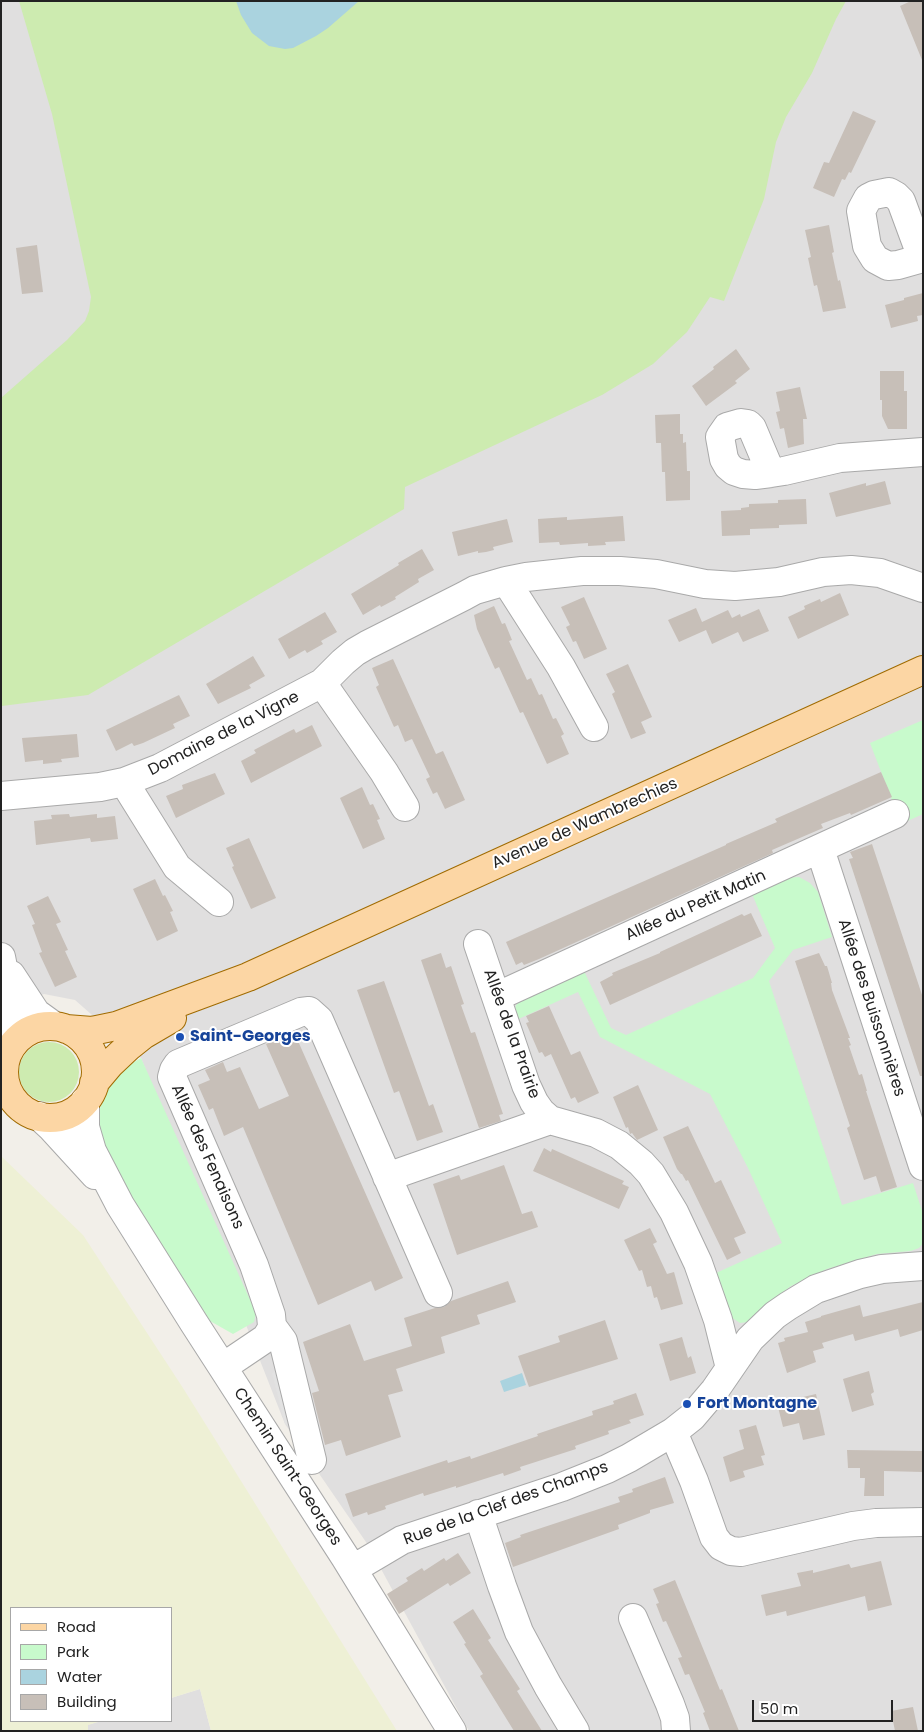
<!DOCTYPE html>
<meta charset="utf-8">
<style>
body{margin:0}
#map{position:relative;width:924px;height:1732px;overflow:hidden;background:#f2efe9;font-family:Poppins,sans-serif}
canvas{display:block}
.frame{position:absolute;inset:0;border:2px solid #222;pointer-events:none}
.legend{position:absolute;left:10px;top:1607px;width:162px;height:115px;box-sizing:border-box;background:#fff;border:1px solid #a7a7a7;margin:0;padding:6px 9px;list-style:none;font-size:15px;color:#222}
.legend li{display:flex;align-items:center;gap:10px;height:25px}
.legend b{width:25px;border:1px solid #a7a7a7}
.scale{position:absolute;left:752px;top:1700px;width:141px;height:22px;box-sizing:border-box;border:2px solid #222;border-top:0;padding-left:6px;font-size:15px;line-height:18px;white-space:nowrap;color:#222;-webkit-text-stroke:4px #fff;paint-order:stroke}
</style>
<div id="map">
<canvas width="924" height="1732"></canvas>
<div class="frame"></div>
<ul class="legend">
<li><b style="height:6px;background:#fcd6a4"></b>Road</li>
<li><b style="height:14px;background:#c8facc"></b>Park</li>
<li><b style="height:14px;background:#aad3df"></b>Water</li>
<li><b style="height:14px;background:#c7bfb8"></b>Building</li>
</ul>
<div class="scale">50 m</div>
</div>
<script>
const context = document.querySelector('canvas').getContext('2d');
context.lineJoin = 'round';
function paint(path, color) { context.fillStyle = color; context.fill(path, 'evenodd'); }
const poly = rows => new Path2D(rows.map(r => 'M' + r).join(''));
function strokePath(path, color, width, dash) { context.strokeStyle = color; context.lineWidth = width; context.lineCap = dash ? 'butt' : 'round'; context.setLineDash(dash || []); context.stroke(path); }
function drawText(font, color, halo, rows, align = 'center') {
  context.font = font + ' Poppins,sans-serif'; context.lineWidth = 4; context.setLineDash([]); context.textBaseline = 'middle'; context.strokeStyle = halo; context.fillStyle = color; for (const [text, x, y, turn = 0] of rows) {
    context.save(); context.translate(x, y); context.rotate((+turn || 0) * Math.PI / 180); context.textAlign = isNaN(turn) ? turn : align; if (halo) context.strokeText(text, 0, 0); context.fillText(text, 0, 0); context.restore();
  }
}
paint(poly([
 [1,1,923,1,923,1731,469,1731,368,1545,285,1424,141,1058,75,1000,44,994,4,1010,1,1014],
 [200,1689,211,1731,88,1731,87,1725,101,1721,171,1721,171,1698]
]), '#e0dfdf');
paint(poly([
 [1,1156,83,1235,183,1388,397,1731,211,1731,200,1689,171,1698,171,1608,11,1608,11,1721,101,1721,88,1725,88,1731,1,1731]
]), '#eef0d5');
paint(poly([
 [19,1,846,1,836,19,812,73,786,117,776,142,764,199,724,301,710,297,687,332,653,364,602,395,405,487,404,509,88,695,2,706,1,398,67,340,85,321,89,311,91,297,52,114],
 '19 1072a30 30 0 1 1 60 0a30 30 0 1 1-60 0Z'
]), '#cdebb0');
paint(poly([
 [923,720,923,814,901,824,870,743],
 [799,877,810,883,818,892,832,937,793,950,769,981,842,1205,913,1183,923,1214,923,1243,919,1248,911,1251,877,1254,827,1269,791,1286,753,1316,748,1322,740,1323,731,1317,716,1273,782,1243,748,1168,710,1094,600,1037,578,992,514,1021,514,1012,516,1005,523,998,584,971,611,1028,626,1035,753,978,775,948,752,894,786,878],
 [141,1058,256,1313,254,1322,233,1334,210,1321,105,1155,94,1123,112,1078,129,1065]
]), '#c8facc');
paint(poly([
 [289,1364,302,1419,285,1424,272,1373]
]), '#e2e2e2');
paint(poly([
 [236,1,359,1,328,28,316,36,293,48,285,49,269,46,252,33,241,15],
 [522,1373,526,1385,504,1392,500,1381]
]), '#aad3df');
paint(poly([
 [911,1,923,1,922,60,900,6],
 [853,111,876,121,851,173,849,172,845,180,842,179,834,197,813,188,824,162,829,163],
 [829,225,834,252,832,253,838,281,840,280,846,308,823,312,817,285,814,286,808,258,811,257,805,230],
 [37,245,43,292,22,294,16,248],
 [923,293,923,315,917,316,918,321,891,328,885,305,904,300,904,298],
 [736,349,750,369,735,381,737,383,706,406,692,386,714,369,713,367],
 [880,371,904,371,904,391,907,391,907,429,888,429,882,416,882,400,880,400],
 [800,387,807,419,803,419,804,444,788,448,784,428,780,429,778,420,776,412,780,411,776,392],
 [680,414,680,434,683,434,683,443,686,442,687,471,690,471,690,500,666,501,665,472,662,472,661,443,656,443,655,415],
 [885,481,891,504,836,517,829,493,866,483,866,486],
 [806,499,807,524,779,525,779,528,750,529,750,535,722,536,721,511,741,510,741,508,749,507,749,504,778,503,778,500],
 [623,516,625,541,605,542,606,545,588,546,588,543,560,545,559,542,539,543,538,519,567,517,567,520],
 [507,519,513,542,493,547,494,550,486,552,478,553,478,551,458,556,452,532],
 [422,549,434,570,418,579,419,582,395,597,396,599,381,607,380,605,363,615,351,594,399,565,398,563],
 [840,593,849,615,798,639,788,617,805,609,804,606,820,599,821,602],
 [584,597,607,649,584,659,576,641,573,642,566,627,570,625,561,607],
 [494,606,502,624,505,623,512,640,509,641,527,680,531,678,539,695,542,694,553,719,556,718,564,734,561,736,569,754,547,764,523,712,520,713,499,667,495,669,477,629,474,615],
 [696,608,702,622,728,610,732,618,740,614,741,617,759,609,769,631,743,642,738,632,712,644,706,630,679,642,668,620],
 [325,612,337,632,321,641,323,644,307,653,305,650,289,659,278,639],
 [253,656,265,676,249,685,251,688,218,704,206,684],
 [393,659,436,754,443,751,465,800,445,809,437,792,433,794,426,779,430,777,412,739,405,742,398,725,394,727,376,687,379,685,372,668],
 [628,664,652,717,641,722,646,733,631,739,612,694,615,692,606,674],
 [179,695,190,716,173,724,175,728,143,743,134,746,132,743,116,751,106,730],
 [312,725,322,746,251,783,241,761,256,753,254,750,286,733,294,729,296,733],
 [77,734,79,757,61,759,62,762,43,764,43,760,25,762,22,738],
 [881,772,892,797,851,815,850,813,821,824,823,828,772,850,773,853,539,959,524,965,522,962,516,965,506,942,726,845,726,844,777,822,775,819],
 [215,773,225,794,176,818,166,796,183,789,182,785],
 [362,787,370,805,373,804,380,819,377,820,385,839,363,849,340,798],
 [69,814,70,817,97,814,97,818,115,816,118,839,91,842,90,838,36,845,34,821,52,819,51,815],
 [249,838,276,898,251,909,232,867,234,866,226,848],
 [872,844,923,998,923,1076,920,1076,849,859,853,858,850,852],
 [155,879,163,896,165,895,173,911,170,912,178,931,157,941,133,889],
 [48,896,61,922,56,924,68,950,65,951,77,977,55,987,39,953,42,952,32,925,35,924,27,906],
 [751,913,762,936,610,1005,600,982,613,975,612,973,660,953,660,952,742,914,744,916],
 [441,953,446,968,451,966,464,1004,461,1005,471,1033,475,1032,503,1114,499,1115,501,1121,479,1128,421,960],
 [819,953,825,966,827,966,832,983,831,983,832,990,850,1038,848,1038,851,1045,849,1046,859,1075,862,1074,867,1091,866,1091,897,1187,881,1192,876,1176,864,1180,847,1128,850,1126,795,961],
 [384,981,429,1106,433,1104,443,1132,417,1141,399,1091,394,1093,357,990],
 [549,1006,571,1055,580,1051,599,1093,578,1103,575,1097,571,1099,551,1054,545,1057,542,1052,539,1053,526,1023,529,1022,526,1016],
 [294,1032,403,1278,375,1291,371,1281,318,1305,243,1127,224,1136,213,1108,209,1110,198,1085,210,1080,205,1070,223,1062,227,1072,240,1067,259,1109,289,1096,266,1044],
 [638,1085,658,1130,637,1140,632,1133,630,1134,628,1127,626,1128,613,1097],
 [688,1126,715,1183,721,1180,746,1233,734,1238,741,1253,727,1260,688,1180,686,1181,682,1174,681,1174,677,1169,663,1137],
 [544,1148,551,1152,552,1149,624,1181,622,1184,629,1187,619,1209,533,1171],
 [504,1165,522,1214,532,1211,538,1227,457,1255,433,1184,459,1175,461,1180],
 [650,1228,657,1242,653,1244,667,1274,674,1272,683,1304,661,1310,657,1297,654,1298,651,1286,647,1287,642,1270,639,1271,624,1240],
 [508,1281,516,1302,477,1315,480,1324,441,1337,445,1353,396,1369,403,1391,388,1395,401,1437,346,1456,341,1440,325,1445,312,1393,319,1391,303,1342,350,1324,364,1361,412,1346,404,1318,435,1308,444,1307,451,1301],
 [923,1302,923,1330,900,1337,898,1329,855,1341,853,1334,822,1343,824,1348,813,1351,816,1362,787,1373,778,1343,785,1341,784,1338,808,1332,805,1322,821,1317,821,1316,860,1305,863,1317],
 [605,1320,618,1359,529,1387,518,1356,560,1342,558,1336],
 [682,1337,688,1358,691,1356,696,1373,670,1381,659,1344],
 [869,1371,874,1392,871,1394,874,1405,852,1412,843,1379],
 [636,1393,644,1415,629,1420,631,1423,608,1431,609,1434,575,1446,576,1449,520,1467,521,1470,504,1476,503,1473,456,1488,456,1486,424,1496,423,1493,385,1506,386,1509,368,1515,367,1512,353,1517,345,1494,447,1460,448,1463,470,1456,471,1459,538,1436,537,1434,593,1415,592,1411,614,1404,613,1401],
 [816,1394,825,1435,803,1440,799,1423,783,1427,777,1403],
 [756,1425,765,1455,761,1456,764,1465,743,1471,745,1477,730,1482,723,1457,744,1449,739,1430],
 [847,1450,923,1451,923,1472,884,1471,884,1496,864,1496,865,1478,860,1478,860,1468,848,1468],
 [665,1477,674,1503,650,1510,650,1513,618,1525,619,1529,513,1567,505,1543,521,1537,520,1535,620,1502,618,1497,633,1492,632,1489],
 [458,1553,471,1573,450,1586,448,1583,399,1614,387,1594,408,1581,406,1578,422,1568,424,1571,444,1558,446,1561],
 [881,1561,892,1605,868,1611,865,1596,787,1616,786,1611,766,1616,761,1595,801,1586,797,1573,813,1570,813,1573,849,1564,851,1568],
 [675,1580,720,1690,722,1689,739,1731,710,1731,703,1713,705,1712,689,1674,685,1675,678,1658,682,1657,666,1621,663,1622,656,1604,659,1603,653,1589],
 [473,1609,491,1638,488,1640,520,1689,517,1691,542,1731,514,1731,480,1676,483,1674,464,1644,466,1643,453,1622],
 [913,1707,918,1731,895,1731,891,1711]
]), '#c7bfb8');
const minor = poly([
 [922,258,901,201,896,196,889,192,874,195,868,198,861,211,867,246,875,259,888,266,898,265,923,258],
 [771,473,752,428,748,424,741,423,727,427,720,437,724,459,728,466,734,471,743,474,755,475,771,473,784,471,840,458,923,452],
 [506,581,561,667,594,727],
 [322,683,384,772,405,807],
 [124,782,177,867,219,902],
 [1,796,100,787,124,782,160,768,322,683,343,662,355,652,367,645,464,596,475,590,506,581,526,577,582,571,620,571,656,574,705,584,735,586,779,582,823,572,851,570,880,573,923,588],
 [820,849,923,1166],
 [478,944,526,1085,534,1102,541,1112,550,1120,596,1133,619,1145,641,1163,651,1174,674,1212,698,1263,718,1320,730,1368],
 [1,957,13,1018,13,1044],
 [11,975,36,1013,54,1026],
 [496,997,895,814],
 [85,1101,85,1127,92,1151,120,1205,194,1323,345,1557,452,1731],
 [39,1116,52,1128,95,1175],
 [387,1177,550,1120],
 [272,1326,283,1341,312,1460],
 [223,1367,266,1338,271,1330,272,1326,271,1315,254,1265,172,1077,174,1070,178,1064,301,1012,309,1011,319,1020,438,1293],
 [673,1432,694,1481,714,1537,721,1546,731,1551,741,1552,853,1526,876,1523,923,1522],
 [478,1514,502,1586,519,1632,548,1686,575,1731],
 [353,1569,402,1540,562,1487,607,1469,629,1458,673,1432,692,1417,715,1390,750,1339,775,1315,788,1306,816,1289,860,1274,882,1269,923,1266],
 [633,1618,670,1704,675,1718,676,1731]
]);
const major = poly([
 '4 1072a46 46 0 1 1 92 0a46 46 0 1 1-92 0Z',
 [66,1029,92,1031,116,1026,248,977,923,670],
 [94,1083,110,1064,128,1047,143,1035,172,1018]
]);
strokePath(minor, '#a9a9a9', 30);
strokePath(major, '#a06b00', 30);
strokePath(minor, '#fff', 28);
strokePath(major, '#fcd6a4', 28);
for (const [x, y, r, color] of [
 [180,1037,5,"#1a4fb4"],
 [687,1404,5,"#1a4fb4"]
]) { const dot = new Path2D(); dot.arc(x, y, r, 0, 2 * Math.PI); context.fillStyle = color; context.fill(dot); strokePath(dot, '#fff', 2); }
drawText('16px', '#222', '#fff', [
 ["Domaine de la Vigne",224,734,-27],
 ["Avenue de Wambrechies",585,824,-24],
 ["Allée du Petit Matin",696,906,-24],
 ["Allée des Buissonnières",871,1008,72],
 ["Allée de la Prairie",511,1034,70],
 ["Allée des Fenaisons",207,1157,66],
 ["Chemin Saint-Georges",287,1467,57],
 ["Rue de la Clef des Champs",506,1504,-20]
]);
drawText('bold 16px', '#164399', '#fff', [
 ["Saint-Georges",190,1037],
 ["Fort Montagne",697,1404]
], 'left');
</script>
